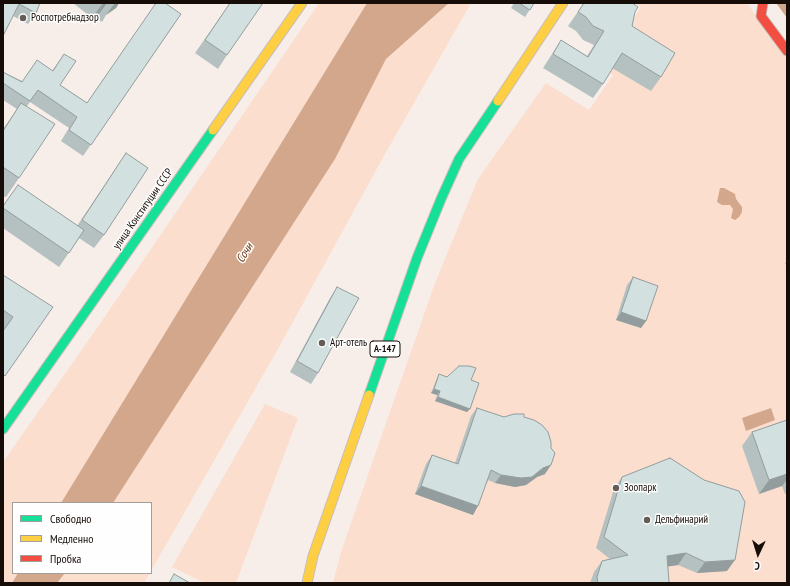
<!DOCTYPE html>
<meta charset="utf-8">
<style>
body{margin:0}
#map{position:relative;width:790px;height:586px;overflow:hidden;background:#f7eee9;font-family:"PT Sans Narrow",sans-serif}
canvas{display:block}
.frame{position:absolute;inset:0;border:4px solid #160d08;pointer-events:none}
.legend{position:absolute;left:12px;top:502px;width:140px;height:72px;box-sizing:border-box;background:#fefefe;border:1px solid #a19e9c;margin:0;padding:5px 7px;list-style:none;font-size:12px;color:#160d08}
.legend li{display:flex;align-items:center;gap:8px;height:20px}
.legend b{width:20px;border:1px solid #a19e9c}
.north{position:absolute;left:738px;top:534px;width:40px;height:40px;-webkit-text-stroke:3px #fefefe;paint-order:stroke;rotate:184deg;font-size:11px;font-weight:700;line-height:16px;text-align:center;color:#160d08}
.north::after{content:'';display:block;margin:auto;width:14px;height:18px;background:#160d08;clip-path:polygon(50% 0,100% 100%,50% 72%,0 100%)}
</style>
<div id="map">
<canvas width="790" height="586"></canvas>
<div class="frame"></div>
<ul class="legend">
<li><b style="height:5px;background:#16e098"></b>Свободно</li>
<li><b style="height:5px;background:#ffcf43"></b>Медленно</li>
<li><b style="height:5px;background:#f24e42"></b>Пробка</li>
</ul>
<div class="north">С</div>
</div>
<script>
const context = document.querySelector('canvas').getContext('2d');
context.lineJoin = 'round';
function paint(path, color) { context.fillStyle = color; context.fill(path, 'evenodd'); }
const poly = rows => new Path2D(rows.map(r => 'M' + r).join(''));
function strokePath(path, color, width, dash) { context.strokeStyle = color; context.lineWidth = width; context.lineCap = dash ? 'butt' : 'round'; context.setLineDash(dash || []); context.stroke(path); }
function drawText(font, color, halo, rows, align = 'center') {
  context.font = font + ' "PT Sans Narrow",sans-serif'; context.lineWidth = 3; context.setLineDash([]); context.textBaseline = 'middle'; context.strokeStyle = halo; context.fillStyle = color; for (const [text, x, y, turn = 0] of rows) {
    context.save(); context.translate(x, y); context.rotate((+turn || 0) * Math.PI / 180); context.textAlign = isNaN(turn) ? turn : align; if (halo) context.strokeText(text, 0, 0); context.fillText(text, 0, 0); context.restore();
  }
}
paint(poly([
 [319,3,367,3,61,503,13,503,13,573,18,573,12,583,3,583,3,462,97,328],
 [449,3,471,3,385,154,278,349,151,571,151,503,113,503,335,159,386,59],
 [635,3,747,3,787,59,787,583,333,583,341,552,435,283,478,179,546,83,589,110,613,75,601,67,641,7],
 [265,404,298,418,236,583,205,583,172,567],
 [65,573,150,573,144,583,57,583]
]), '#fbdece');
paint(poly([
 [367,3,449,3,386,59,335,159,113,503,61,503],
 [776,3,787,3,787,18],
 [720,188,724,188,735,194,736,199,742,207,742,212,739,217,735,220,731,218,733,209,730,205,722,205,717,202],
 [771,408,775,420,746,431,742,418],
 [18,573,65,573,57,583,12,583]
]), '#d2a78c');
const fast = poly([
 [369,395,417,258,441,199,459,159,498,101],
 [3,429,213,130]
]);
const slow = poly([
 [498,101,563,3],
 [213,130,302,3],
 [307,583,313,556,369,395]
]);
const jam = poly([
 [763,3,761,16,787,51]
]);
strokePath(fast, '#c7beb9', 11);
strokePath(slow, '#c7beb9', 11);
strokePath(jam, '#c7beb9', 11);
strokePath(fast, '#16e098', 9);
strokePath(slow, '#ffcf43', 9);
strokePath(jam, '#f24e42', 9);
paint(poly([
 [3,3,40,3,36,13,28,24,13,16],
 [73,3,119,3,116,8,106,15,102,22,96,18,92,18],
 [230,3,227,55,218,69,195,53],
 [514,3,534,3,525,17,511,8],
 [584,3,635,12,632,26,661,77,651,91,612,68,603,84,593,98,543,68,561,40,587,56,594,45,583,40,576,31,568,26],
 [181,14,83,156,61,141,69,128,30,102,27,106,19,178,6,197,3,196,3,129,17,109,3,100,3,72,22,81,52,71,64,54,60,85,87,103],
 [126,153,104,235,94,248,79,238,59,267,3,228,3,206,77,226],
 [787,259,787,265,785,264],
 [3,275,39,327,3,378],
 [633,277,646,321,641,328,616,320,627,285],
 [337,287,318,373,311,384,290,372,330,298],
 [439,374,447,377,471,380,467,412,435,401,437,395,431,393,437,378],
 [477,408,504,417,524,417,545,474,537,477,526,485,515,487,495,483,488,480,473,515,415,494,426,464,432,455,455,463,471,416],
 [787,420,787,493,785,494,782,486,759,494,742,446,752,432],
 [622,477,727,571,697,573,678,565,668,566,668,583,590,583,594,572,602,561,610,559,596,548,614,489]
]), '#b5c1c1');
paint(poly([
 [103,3,107,3,96,18,92,18],
 [115,3,119,3,116,8,106,15],
 [621,312,646,321,641,328,616,320],
 [434,389,440,391,437,395,431,393],
 [438,397,470,409,467,412,435,401],
 [551,465,545,474,537,477,526,485,515,487,495,483,501,475],
 [787,474,787,480,782,486,759,494,769,480],
 [421,486,478,506,473,515,415,494],
 [686,553,678,565,659,568,667,556],
 [735,560,727,571,697,573,705,562]
]), '#949d9d');
const building = poly([
 [3,3,40,3,36,13,19,4,3,36,3,3],
 [156,3,165,3,181,14,91,145,69,130,77,117,38,90,30,101,3,83,3,72,22,82,37,60,53,71,64,54,76,61,60,85,87,103,156,3],
 [230,3,263,3,227,55,205,40,230,3],
 [519,3,534,3,530,10,519,3],
 [584,3,632,3,638,7,635,12,632,26,675,53,661,77,622,53,603,84,553,54,561,40,588,57,604,31,593,26,586,17,578,12,584,3],
 [21,103,55,124,19,178,3,167,3,131,21,103],
 [126,153,148,168,104,235,82,220,126,153],
 [18,185,84,230,69,253,3,208,3,206,18,185],
 [3,275,53,307,5,376,3,374,3,331,13,317,3,310,3,275],
 [633,277,658,286,646,321,621,312,633,277],
 [337,287,359,298,318,373,297,361,337,287],
 [459,366,469,366,476,368,471,380,479,383,470,409,438,397,440,391,434,389,439,374,447,377,459,366],
 [477,408,504,417,514,414,524,414,524,417,534,420,542,425,548,432,551,442,551,448,555,453,551,465,543,468,532,477,521,478,501,475,491,470,478,506,421,486,432,455,458,464,477,408],
 [787,420,787,474,769,480,752,432,787,420],
 [670,458,704,480,739,491,745,502,735,560,705,562,686,553,667,556,669,582,668,583,598,583,597,577,602,561,628,555,604,537,622,477,670,458],
 [174,574,190,583,169,583,174,574]
]);
paint(building, '#d3e0e0');
strokePath(building, '#949d9d', 1);
for (const [x, y, r, color] of [
 [23,18,4,"#655c57"],
 [322,343,4,"#655c57"],
 [616,488,4,"#655c57"],
 [647,520,4,"#655c57"]
]) { const dot = new Path2D(); dot.arc(x, y, r, 0, 2 * Math.PI); context.fillStyle = color; context.fill(dot); strokePath(dot, '#fefefe', 1.5); }
for (const [x, y, w] of [
 [385,349,30]
]) { const box = new Path2D(); box.roundRect(x - w / 2, y - 8, w, 16, 3); context.fillStyle = '#fefefe'; context.fill(box); strokePath(box, '#160d08', 1); }
drawText('bold 10px', '#160d08', null, [
 ["А-147",385,349]
]);
drawText('11px', '#160d08', '#fefefe', [
 ["Роспотребнадзор",31,18],
 ["Арт-отель",330,343],
 ["Зоопарк",624,488],
 ["Дельфинарий",655,520]
], 'left');
drawText('11px', '#160d08', '#fefefe', [
 ["улица Конституции СССР",143,209,-55]
]);
drawText('italic 12px', '#6d360d', '#fefefe', [
 ["Сочи",245,253,-58]
]);
</script>
